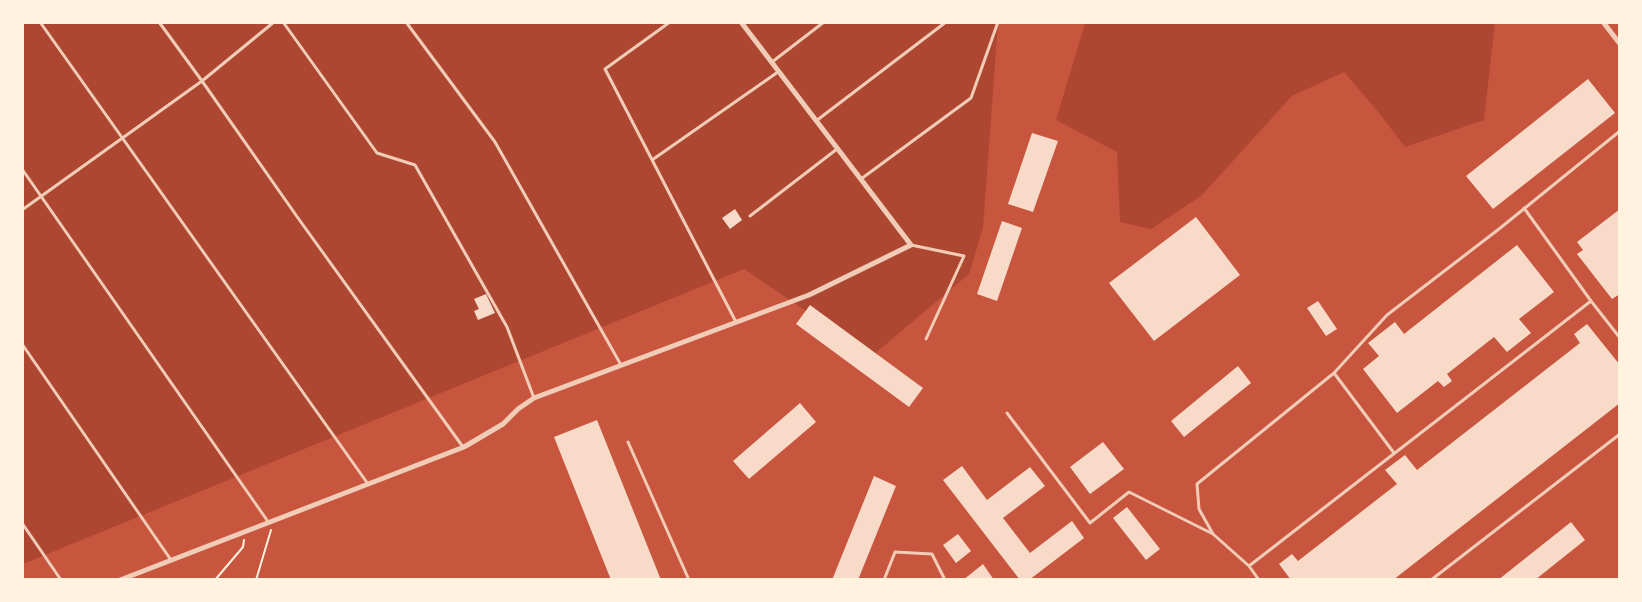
<!DOCTYPE html>
<style>
body{margin:0}
#map{position:relative;width:1642px;height:602px;overflow:hidden;background:#c8553d;font-family:Rubik,sans-serif}
canvas{display:block}
.frame{position:absolute;inset:0;border:24px solid #fff3e0;pointer-events:none}
</style>
<div id="map">
<canvas width="1642" height="602"></canvas>
<div class="frame"></div>
</div>
<script>
const context = document.querySelector('canvas').getContext('2d');
context.lineJoin = 'round';
function paint(path, color) { context.fillStyle = color; context.fill(path, 'evenodd'); }
const poly = rows => new Path2D(rows.map(r => 'M' + r).join(''));
function strokePath(path, color, width, dash) { context.strokeStyle = color; context.lineWidth = width; context.lineCap = dash ? 'butt' : 'round'; context.setLineDash(dash || []); context.stroke(path); }
paint(poly([
 [23,23,998,23,983,228,969,274,872,356,744,269,23,564],
 [1085,23,1495,23,1484,120,1405,147,1379,113,1344,72,1292,96,1201,196,1151,229,1120,222,1117,152,1056,120]
]), '#ae4732');
paint(poly([
 [1588,79,1615,113,1493,209,1466,176],
 [1032,133,1058,141,1033,212,1008,204],
 [735,209,742,220,730,229,722,218],
 [1620,209,1620,294,1612,299,1577,254,1583,250,1577,242],
 [1196,217,1240,275,1154,341,1109,283],
 [1002,221,1022,228,997,301,977,294],
 [1517,245,1554,292,1519,319,1531,333,1507,352,1494,337,1447,374,1452,381,1444,387,1438,381,1397,413,1363,369,1379,356,1368,343,1395,322,1404,334],
 [486,294,495,313,478,320,474,311,479,309,474,299],
 [1318,301,1337,329,1326,336,1307,308],
 [810,305,923,388,909,407,796,324],
 [1587,324,1620,365,1620,403,1393,580,1291,580,1279,564,1292,554,1298,561,1397,484,1385,470,1405,455,1417,470,1580,343,1574,334],
 [1238,366,1251,383,1184,437,1171,421],
 [800,403,816,422,749,479,733,461],
 [597,420,661,580,611,580,554,437],
 [1103,442,1124,469,1090,494,1070,467],
 [962,466,987,500,1030,467,1045,486,1003,518,1030,553,1072,521,1084,538,1029,580,1020,580,943,480],
 [874,476,896,486,858,580,832,580],
 [1127,507,1160,549,1146,560,1113,518],
 [1571,522,1585,540,1535,580,1498,580],
 [958,534,971,551,956,563,943,545],
 [983,564,994,580,963,580]
]), '#f7dbc8');
strokePath(poly([
 [215,580,243,547,244,540],
 [256,580,271,530]
]), '#fff3e0', 2);
strokePath(poly([
 [40,22,368,484],
 [159,22,202,81,298,218,463,447],
 [283,22,377,153,415,165,507,327,534,398],
 [406,22,495,142,621,365],
 [670,22,605,69,736,322],
 [772,62,824,22],
 [816,121,946,22],
 [652,160,778,72],
 [22,169,269,523],
 [861,179,971,98,998,22],
 [1524,208,1591,301],
 [22,210,202,81,274,22],
 [750,216,837,149],
 [911,245,964,256,926,339],
 [22,344,171,560],
 [1334,373,1387,315,1499,229,1620,131],
 [1007,413,1090,523,1129,492,1213,534,1249,566],
 [628,442,689,580],
 [22,523,61,580],
 [1213,534,1199,509,1197,484,1334,373,1394,453],
 [884,580,895,552,932,554,945,580],
 [1259,580,1249,566,1591,301,1620,338],
 [1431,580,1620,434]
]), '#f1ccb7', 3);
strokePath(poly([
 [1603,22,1620,44],
 [120,580,464,447,503,424,518,409,534,398,809,295,911,245,741,22]
]), '#f1ccb7', 5);
</script>
